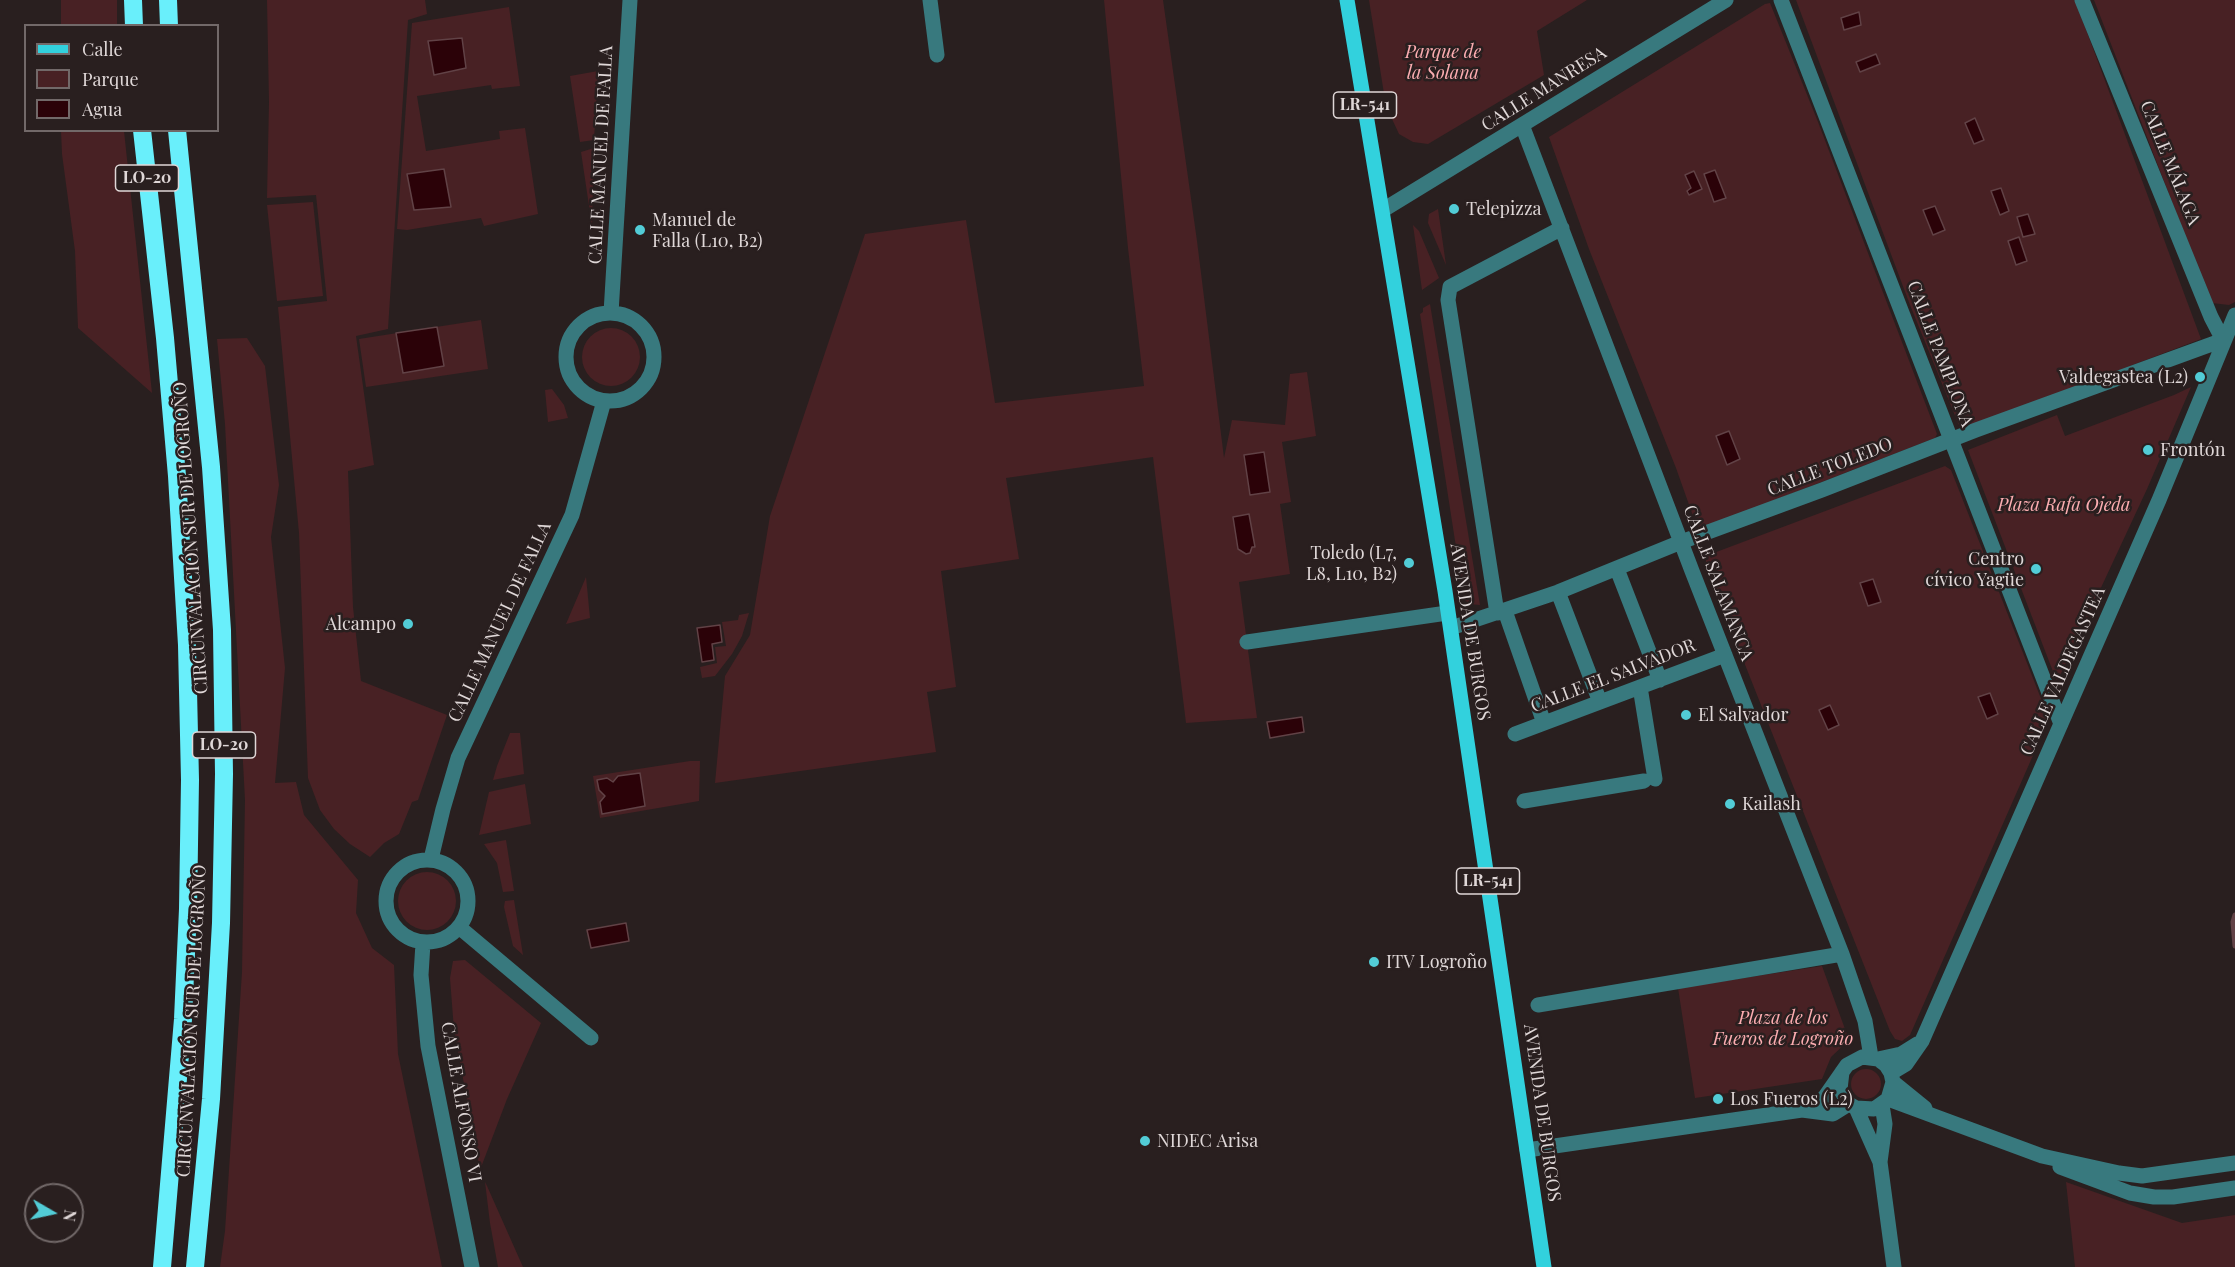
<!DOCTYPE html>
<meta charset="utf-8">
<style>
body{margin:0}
#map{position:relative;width:2235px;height:1267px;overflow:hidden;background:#291f1f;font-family:"Playfair Display",serif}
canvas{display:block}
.legend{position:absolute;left:24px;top:24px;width:195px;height:108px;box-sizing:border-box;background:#291f1f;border:2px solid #726969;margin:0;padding:8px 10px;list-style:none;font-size:18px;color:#dfd7d7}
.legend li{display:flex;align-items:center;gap:12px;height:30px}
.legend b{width:30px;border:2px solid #726969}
.north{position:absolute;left:24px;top:1183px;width:60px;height:60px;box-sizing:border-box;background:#291f1f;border:2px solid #726969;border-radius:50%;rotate:99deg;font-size:16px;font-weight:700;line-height:24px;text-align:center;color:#dfd7d7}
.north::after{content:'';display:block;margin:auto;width:21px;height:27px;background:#52ccd6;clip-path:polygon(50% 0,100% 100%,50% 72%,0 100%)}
</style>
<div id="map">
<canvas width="2235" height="1267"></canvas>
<ul class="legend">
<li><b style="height:8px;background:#32d1dd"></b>Calle</li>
<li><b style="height:16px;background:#482124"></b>Parque</li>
<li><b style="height:16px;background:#2b0208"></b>Agua</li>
</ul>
<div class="north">N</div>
</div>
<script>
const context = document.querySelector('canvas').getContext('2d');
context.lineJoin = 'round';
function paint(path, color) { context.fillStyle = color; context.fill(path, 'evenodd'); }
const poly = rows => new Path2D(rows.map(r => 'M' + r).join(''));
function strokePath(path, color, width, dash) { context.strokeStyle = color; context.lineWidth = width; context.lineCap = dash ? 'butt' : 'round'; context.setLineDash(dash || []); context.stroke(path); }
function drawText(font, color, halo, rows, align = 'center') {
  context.font = font + ' "Playfair Display",serif'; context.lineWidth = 5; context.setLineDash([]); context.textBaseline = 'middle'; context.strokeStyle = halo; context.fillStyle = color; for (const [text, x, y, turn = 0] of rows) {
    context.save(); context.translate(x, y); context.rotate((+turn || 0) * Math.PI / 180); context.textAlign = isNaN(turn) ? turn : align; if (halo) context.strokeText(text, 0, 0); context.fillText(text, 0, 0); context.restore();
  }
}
paint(poly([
 [61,0,117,0,117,25,61,25],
 [267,0,425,0,427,14,408,20,388,329,356,336,374,465,348,471,353,607,361,681,447,715,418,800,412,802,399,834,384,843,370,857,350,844,334,829,320,810,308,778,299,533,278,307,327,301,316,195,267,198,269,102],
 [1104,0,1163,0,1197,241,1224,458,1232,420,1285,425,1290,374,1307,372,1316,436,1282,442,1291,502,1280,504,1290,574,1239,582,1257,718,1186,723,1153,457,1006,478,1019,559,941,571,956,687,927,692,936,752,715,783,725,676,750,635,770,516,865,234,966,220,995,403,1144,386,1128,248],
 [1369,0,1587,0,1537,31,1544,75,1428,144,1413,142,1399,134,1386,106],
 [1796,0,2075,0,2201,339,1964,429,1960,428,1910,305],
 [2094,0,2235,0,2235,302,2229,305,2212,303,2208,295],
 [1770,3,1818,122,1937,434,1935,438,1698,530,1676,468,1589,249,1549,137,1765,4],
 [509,7,520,86,492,89,491,85,417,96,426,151,500,139,499,131,525,128,538,214,484,226,481,218,407,230,397,229,412,23],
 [598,71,594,140,580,142,570,76],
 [61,131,124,131,152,393,78,328,75,251,62,154],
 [594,148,592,226,581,152],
 [313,202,323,296,277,301,267,205],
 [1438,209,1446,265,1428,223,1429,214],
 [1413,225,1419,231,1439,278,1422,290],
 [1430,304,1480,605,1469,604,1464,599,1420,314,1423,312,1423,308],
 [481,320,488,369,366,387,359,339],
 '582 357a29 29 0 1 1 58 0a29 29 0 1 1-58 0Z',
 [247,338,265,366,279,485,271,537,285,668,275,783,296,782,304,815,358,880,356,913,372,948,394,965,398,1054,442,1267,220,1267,225,1231,242,972,245,800,225,424,217,339],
 [2191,387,2147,489,2057,682,1968,450,2057,415,2065,436,2174,395],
 [552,389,564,405,568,418,548,422,545,390],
 [1945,466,1951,470,2049,719,1910,1035,1902,1041,1895,1039,1890,1031,1706,566,1706,558,1711,554],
 [586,577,590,618,566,624],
 [749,613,742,636,732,654,715,676,702,678,700,667,717,663,715,647,726,646,722,622,738,620,739,615],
 [510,733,520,733,524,774,493,780,497,766],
 [690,761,700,761,699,801,600,818,593,776],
 [525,784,531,824,479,835,489,792],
 [506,840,514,891,503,892,497,863,484,844],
 '398 901a29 29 0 1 1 58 0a29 29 0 1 1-58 0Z',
 [514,900,523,955,513,946,504,907,505,901],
 [465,960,541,1023,507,1099,480,1170,454,1030,450,978,453,961],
 [1822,966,1849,1040,1831,1057,1822,1079,1695,1098,1678,988],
 '1851 1084a15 15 0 1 1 30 0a15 15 0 1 1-30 0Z',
 [485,1182,487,1186,523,1267,498,1267,490,1223],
 [2066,1182,2182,1223,2235,1215,2235,1267,2075,1267]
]), '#482124');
const water = poly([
 [1859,12,1861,25,1844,30,1841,18,1859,12],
 [462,38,466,68,434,75,428,41,462,38],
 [1876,54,1880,64,1860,72,1856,62,1876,54],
 [1975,118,1984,140,1974,144,1965,123,1975,118],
 [444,169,451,207,414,210,407,174,444,169],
 [1715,170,1726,198,1714,202,1704,174,1715,170],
 [1694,171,1702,189,1689,195,1687,191,1691,188,1685,175,1694,171],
 [2001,188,2009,211,2000,215,1991,191,2001,188],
 [1935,206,1945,230,1933,235,1923,210,1935,206],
 [2028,214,2035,234,2023,237,2017,217,2028,214],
 [2019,237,2027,261,2016,265,2008,241,2019,237],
 [437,327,444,366,403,373,396,333,437,327],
 [1729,431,1740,459,1727,465,1716,436,1729,431],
 [1264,452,1270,492,1250,495,1244,455,1264,452],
 [1249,514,1255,547,1252,547,1250,553,1246,554,1238,549,1233,517,1249,514],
 [1873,579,1881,602,1868,606,1860,583,1873,579],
 [720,625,722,642,712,644,714,660,702,662,697,628,720,625],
 [1990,693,1998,714,1987,719,1978,697,1990,693],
 [1830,705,1839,725,1828,730,1819,710,1830,705],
 [1302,717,1304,732,1270,738,1267,722,1302,717],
 [640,773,645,806,602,814,600,802,605,796,599,790,597,780,607,778,613,782,618,776,640,773],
 [626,923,629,941,591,948,587,930,626,923]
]);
paint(water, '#2b0208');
strokePath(water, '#614246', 1.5);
strokePath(poly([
 [2235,915,2233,922,2235,946]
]), '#614246', 5);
strokePath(poly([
 [930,0,937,55],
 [1781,0,2061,724],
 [1522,125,1692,571,1842,954,1865,1021,1871,1057],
 [1383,210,1726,0],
 [611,313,630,0],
 '566 357a44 44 0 1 1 88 0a44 44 0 1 1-88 0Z',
 [1617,569,1660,680],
 [1558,592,1600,702],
 [1505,611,1544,723],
 [1497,613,1448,300,1450,287,1562,228],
 [1451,628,1558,592,1681,542,1822,490,1976,430,2223,340,2211,317,2082,0],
 [1247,642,1447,613],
 [1640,687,1655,779],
 [1515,734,1725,655],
 [1524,801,1644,781],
 [431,859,443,809,458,758,572,515,604,401],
 '386 901a41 41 0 1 1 82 0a41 41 0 1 1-82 0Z',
 [459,927,591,1038],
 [423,943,421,975,428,1046,472,1267],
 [1538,1005,1842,954],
 [1878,1059,1901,1054,1917,1044],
 [1891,1073,1906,1064,1922,1041,2159,500,2235,315],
 [1893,1082,1925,1108],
 [1888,1099,2042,1156,2119,1173,2142,1176,2235,1163],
 [1856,1108,1880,1162,1894,1267],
 [1802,1110,1833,1114,1849,1104],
 [1527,1150,1802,1110,1811,1107,1824,1098,1847,1065,1862,1057,1878,1059,1886,1065,1891,1073,1893,1082,1888,1099,1874,1109,1856,1108,1849,1104,1840,1089,1842,1072],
 [1880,1162,1885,1124,1882,1105],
 [2060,1167,2130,1193,2154,1197,2173,1197,2235,1188]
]), '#38797e', 15);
strokePath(poly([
 [1347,0,1445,591,1544,1267]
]), '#32d1dd', 15);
strokePath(poly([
 [133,0,134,26],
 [168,0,169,26],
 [142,130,165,338,177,476,187,645,190,780,188,909,183,1019,162,1267],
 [177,130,211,467,222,630,224,774,221,923,211,1099,195,1267]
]), '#69effb', 18);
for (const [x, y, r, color] of [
 [1454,209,6,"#52ccd6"],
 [640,230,6,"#52ccd6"],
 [2200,377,6,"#52ccd6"],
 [2148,450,6,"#52ccd6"],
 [1409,563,6,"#52ccd6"],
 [2036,569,6,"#52ccd6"],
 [408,624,6,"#52ccd6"],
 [1686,715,6,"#52ccd6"],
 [1730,804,6,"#52ccd6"],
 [1374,962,6,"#52ccd6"],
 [1718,1099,6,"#52ccd6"],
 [1145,1141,6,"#52ccd6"]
]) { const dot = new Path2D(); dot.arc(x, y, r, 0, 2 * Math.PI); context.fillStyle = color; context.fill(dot); strokePath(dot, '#291f1f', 2); }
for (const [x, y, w] of [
 [1365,105,63],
 [147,178,63],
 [224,745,63],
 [1488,881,63]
]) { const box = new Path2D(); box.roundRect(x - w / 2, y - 13, w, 26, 4.5); context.fillStyle = '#291f1f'; context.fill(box); strokePath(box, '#dfd7d7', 1.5); }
drawText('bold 16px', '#dfd7d7', null, [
 ["LR-541",1365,105],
 ["LO-20",147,178],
 ["LO-20",224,745],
 ["LR-541",1488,881]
]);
drawText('italic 18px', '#fcadb1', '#291f1f', [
 ["Parque de",1443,52],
 ["la Solana",1443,73],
 ["Plaza Rafa Ojeda",2064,505],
 ["Plaza de los",1783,1018],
 ["Fueros de Logroño",1783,1039]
]);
drawText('18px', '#dfd7d7', '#291f1f', [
 ["CALLE MANRESA",1544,89,-32],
 ["CALLE MANUEL DE FALLA",601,155,-87],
 ["CALLE MÁLAGA",2170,163,68],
 ["CALLE PAMPLONA",1940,354,69],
 ["CALLE TOLEDO",1830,467,-21],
 ["CIRCUNVALACIÓN SUR DE LOGROÑO",191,538,-94],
 ["CALLE SALAMANCA",1718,583,69],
 ["CALLE MANUEL DE FALLA",500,622,-65],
 ["AVENIDA DE BURGOS",1470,632,81],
 ["CALLE VALDEGASTEA",2063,671,-66],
 ["CALLE EL SALVADOR",1613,676,-21],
 ["CIRCUNVALACIÓN SUR DE LOGROÑO",192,1021,-87],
 ["CALLE ALFONSO VI",461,1102,80],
 ["AVENIDA DE BURGOS",1542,1113,82]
]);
drawText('18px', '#dfd7d7', '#291f1f', [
 ["Telepizza",1466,209],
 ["Manuel de",652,220],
 ["Falla (L10, B2)",652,241],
 ["Valdegastea (L2)",2188,377,"right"],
 ["Frontón",2160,450],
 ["Toledo (L7,",1397,553,"right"],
 ["L8, L10, B2)",1397,574,"right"],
 ["Centro",2024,559,"right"],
 ["cívico Yagüe",2024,580,"right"],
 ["Alcampo",396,624,"right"],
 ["El Salvador",1698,715],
 ["Kailash",1742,804],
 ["ITV Logroño",1386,962],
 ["Los Fueros (L2)",1730,1099],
 ["NIDEC Arisa",1157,1141]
], 'left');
</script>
